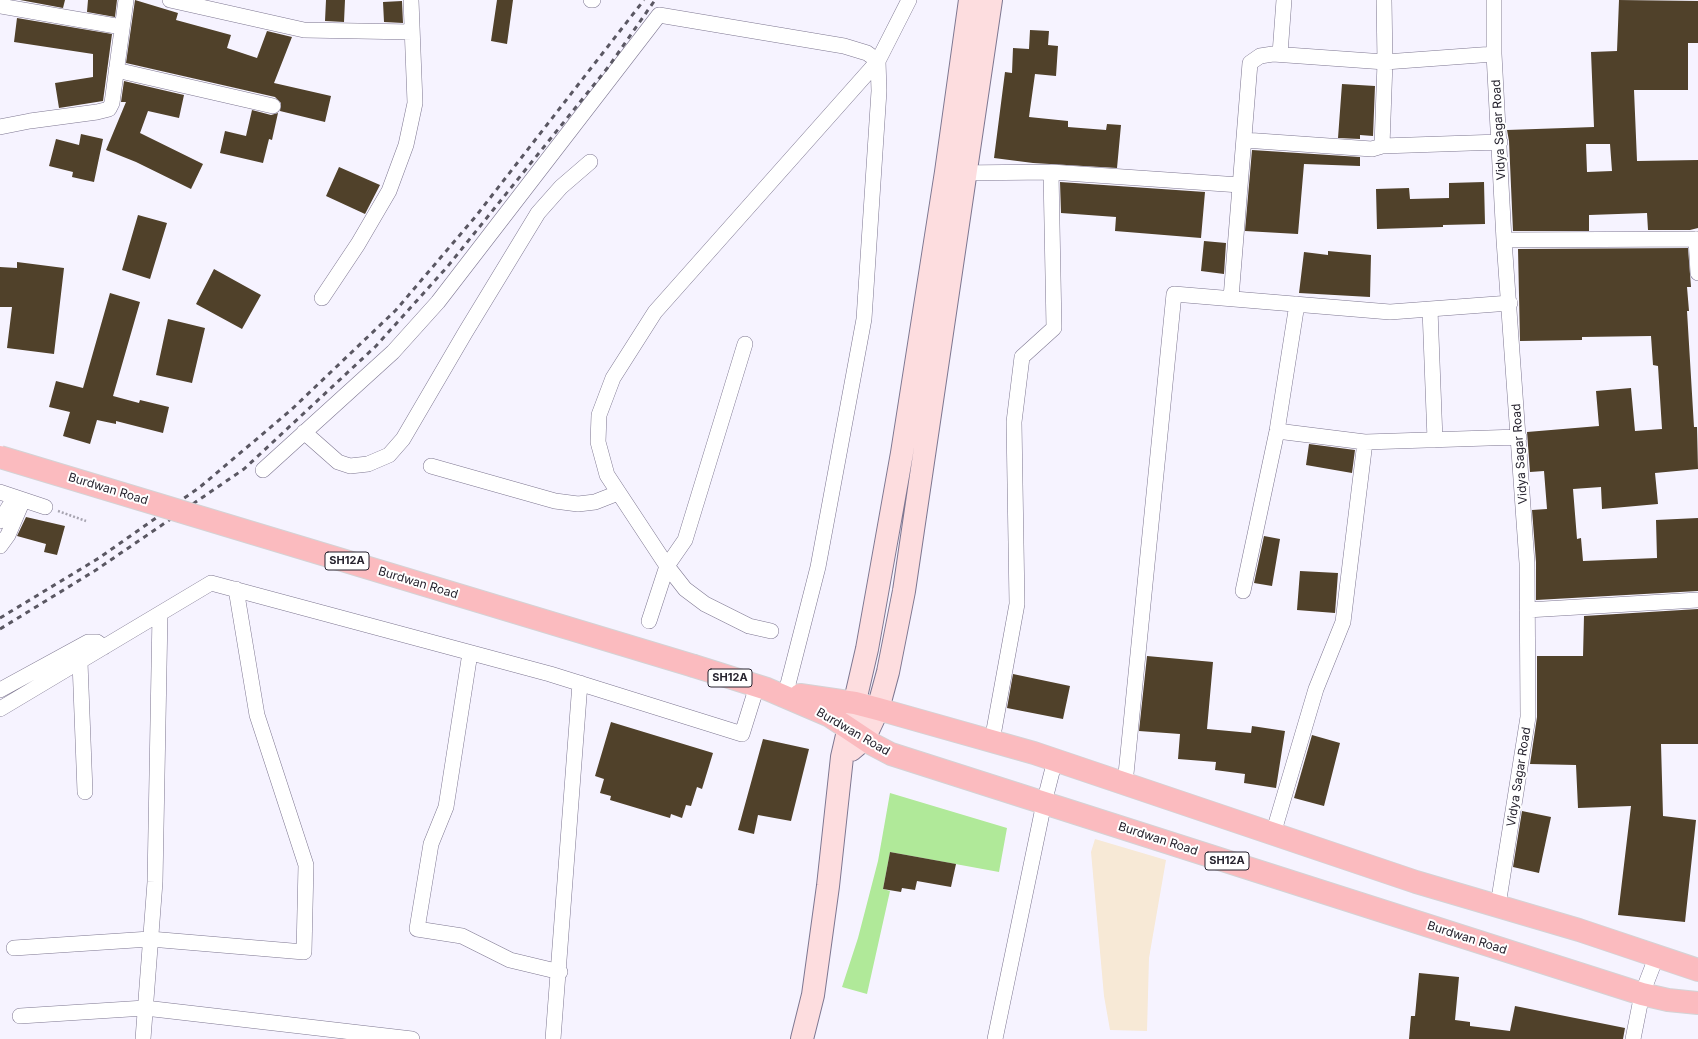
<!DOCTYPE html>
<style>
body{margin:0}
canvas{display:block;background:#f6f3ff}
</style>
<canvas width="1698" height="1039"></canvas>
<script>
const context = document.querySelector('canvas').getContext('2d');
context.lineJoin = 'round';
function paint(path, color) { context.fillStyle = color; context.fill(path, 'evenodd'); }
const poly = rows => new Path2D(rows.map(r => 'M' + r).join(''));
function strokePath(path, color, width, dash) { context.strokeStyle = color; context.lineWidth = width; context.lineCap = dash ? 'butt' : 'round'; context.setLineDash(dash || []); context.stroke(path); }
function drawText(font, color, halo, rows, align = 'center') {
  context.font = font + ' Inter,sans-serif'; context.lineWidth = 4; context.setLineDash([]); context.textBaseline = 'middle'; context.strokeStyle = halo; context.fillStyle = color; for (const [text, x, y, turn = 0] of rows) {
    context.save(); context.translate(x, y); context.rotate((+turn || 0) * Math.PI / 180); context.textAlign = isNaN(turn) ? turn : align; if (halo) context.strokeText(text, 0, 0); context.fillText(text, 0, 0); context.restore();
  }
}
paint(poly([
 [1095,839,1166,860,1149,958,1147,1031,1110,1030,1104,996,1091,852]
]), '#f7e9d6');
paint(poly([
 [890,793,1007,828,999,872,890,852,883,889,890,891,867,994,842,987,858,938,878,861]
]), '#b0e999');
paint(poly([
 [20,0,65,0,63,8],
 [88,0,117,0,115,17,87,12],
 [135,0,178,13,176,20,231,35,227,48,257,58,267,31,292,37,274,83,331,96,325,122,280,111,281,103,275,97,126,63],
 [326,0,345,0,344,22,325,21],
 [497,0,513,0,507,44,491,41],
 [1619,0,1698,1,1698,43,1688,43,1688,90,1634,90,1637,161,1698,160,1698,228,1690,230,1648,230,1647,213,1589,215,1589,231,1513,231,1509,141,1507,130,1594,127,1591,52,1617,51],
 [1586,144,1610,144,1612,171,1587,172],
 [402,1,403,23,384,22,383,2],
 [17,18,112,34,103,101,59,108,55,83,93,77,93,54,14,42],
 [1030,30,1049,31,1048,45,1058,46,1056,76,1035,74,1029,117,1068,121,1068,127,1106,130,1107,124,1121,125,1117,168,1033,163,994,158,1005,72,1012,73,1013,48,1029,49],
 [124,81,184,95,179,118,148,111,140,133,203,164,191,189,136,162,106,150,126,102,121,102],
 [1342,84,1375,86,1373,136,1360,135,1360,139,1338,138],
 [252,110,271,115,278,113,272,140,269,139,263,163,220,153,225,131,246,136],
 [81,134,103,139,94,182,72,177,73,172,49,166,56,139,79,145],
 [1252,150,1360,157,1360,166,1304,164,1298,234,1245,231],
 [339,167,380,185,365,214,326,196],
 [1060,182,1205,192,1201,238,1115,231,1116,217,1061,213],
 [1484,182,1485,224,1443,225,1443,227,1377,229,1376,189,1409,188,1410,199,1449,198,1449,183],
 [138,215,167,223,150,279,122,270],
 [1204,241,1226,243,1224,274,1201,271],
 [1688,248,1691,287,1687,287,1689,311,1687,311,1694,427,1697,427,1698,469,1655,473,1658,504,1602,509,1601,487,1573,489,1577,539,1581,538,1583,561,1657,558,1656,520,1698,518,1698,591,1536,600,1536,562,1532,510,1547,509,1544,471,1530,472,1527,432,1599,426,1596,391,1631,388,1635,431,1662,429,1658,366,1653,365,1651,336,1582,337,1582,340,1520,341,1518,249],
 [1328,251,1371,255,1370,297,1299,293,1304,252,1328,255],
 [17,262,64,268,54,354,7,348,12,307,0,307,0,267,17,268],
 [214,269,261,295,242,329,196,304],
 [110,293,140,302,113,396,139,403,140,400,169,407,163,433,116,421,116,424,97,420,90,444,63,436,70,412,49,407,56,381,83,388],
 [168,319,205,328,192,383,156,375],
 [1309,444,1355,450,1352,473,1306,465],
 [26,517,65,526,57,555,44,552,46,544,17,536],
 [1264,536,1280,539,1272,586,1254,583],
 [1300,571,1338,573,1335,613,1297,610],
 [1698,609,1698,744,1661,744,1663,816,1696,820,1685,922,1618,915,1631,806,1578,808,1576,765,1530,764,1537,717,1537,656,1583,656,1584,616],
 [1147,656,1213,662,1207,729,1251,733,1252,726,1285,731,1276,788,1244,783,1245,774,1215,770,1216,762,1178,759,1180,734,1139,731],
 [1013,674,1070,686,1063,719,1007,708],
 [611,722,713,753,702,789,697,787,691,806,686,805,682,818,671,814,670,818,610,800,611,796,600,793,604,779,595,776],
 [1312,735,1340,743,1324,806,1294,798],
 [763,739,809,749,791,821,758,815,754,834,738,830],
 [1522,811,1551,817,1539,873,1513,867],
 [890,852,956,864,951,887,917,881,915,890,902,888,901,892,883,889],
 [1419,973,1459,977,1455,1020,1470,1022,1470,1026,1510,1031,1515,1006,1625,1028,1623,1039,1409,1039,1411,1016,1415,1016]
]), '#50412a');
const street = poly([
 [170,0,304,30,412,32],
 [591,0,593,0],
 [1494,0,1494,54,1504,240,1527,563,1528,717,1498,905],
 [0,6,122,27],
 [1280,54,1284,0],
 [116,70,273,106],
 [0,127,30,121,97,112,109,109,112,103,126,0],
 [1244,140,1372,149,1382,146,1500,142],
 [1382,146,1385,62,1384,0],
 [957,173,1051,172,1240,185],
 [1696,239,1698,273],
 [1504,240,1698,239],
 [322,298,358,244,389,191,406,145,415,103,411,0],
 [1231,298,1250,63,1260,56,1273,54,1385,62,1494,54],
 [1430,309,1435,440],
 [1277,431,1365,442,1519,437],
 [304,432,338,462,350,466,368,464,389,455,403,439,465,333,538,213,561,187,590,162],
 [431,466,555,501,578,504,595,502,618,493],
 [263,470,393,352,438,302,659,15,844,46,867,53,878,61,879,91,864,319,818,567,786,692],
 [0,492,45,507],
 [0,521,15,497],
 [0,546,8,535,23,500],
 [1243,591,1277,431,1297,304],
 [1527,610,1698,600],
 [649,621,667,566,685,540,745,344],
 [771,631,749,626,705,604,685,589,667,566,607,475,598,442,599,415,613,378,655,312,878,61,909,0],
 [470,653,446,807,431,844,417,929,462,936,510,960,560,972],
 [80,662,85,792],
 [0,690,88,642,97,642,104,647],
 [0,709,211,583,550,674,742,734,757,686],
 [992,741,1017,604,1014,422,1022,357,1054,328,1051,172],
 [1125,784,1174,294,1390,312,1510,303],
 [1273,834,1316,689,1343,622,1365,442],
 [14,948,150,939,304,952,306,865,257,715,236,589],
 [20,1016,145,1008,412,1039],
 [143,1039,155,882,160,614],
 [553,1039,580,683],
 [995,1039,1044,803,1055,760],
 [1633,1039,1642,994,1657,955]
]);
const secondary = poly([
 [851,750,864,739,878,709,888,672,904,591,991,0],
 [802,1039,813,995,828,886,842,757,867,649,902,453,946,172,970,0]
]);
const primary = poly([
 [694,666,767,689,830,716,872,744,891,754,1642,994,1668,1000,1698,1003],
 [800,695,855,703,878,709,1034,753,1416,882,1579,930,1698,970]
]);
strokePath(street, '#7e7791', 16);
strokePath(secondary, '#7e7791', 24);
strokePath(primary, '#d4d3d5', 24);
strokePath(poly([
 [58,511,86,521]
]), '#a7a4b0', 2.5, [2, 2]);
strokePath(street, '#fff', 15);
strokePath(secondary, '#fddddf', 22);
strokePath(primary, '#fbbbbf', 22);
strokePath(poly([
 [0,618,99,558,200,487,291,410,396,310,476,216,644,0],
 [0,629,96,570,244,469,376,346,448,266,609,66,655,0]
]), '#5a5762', 3, [5, 5]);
const primaryBridge = poly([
 [0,457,694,666]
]);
strokePath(primaryBridge, '#d4d3d5', 24, []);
strokePath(primaryBridge, '#fbbbbf', 22);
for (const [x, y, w] of [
 [347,561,44],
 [730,678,44],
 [1227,861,44]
]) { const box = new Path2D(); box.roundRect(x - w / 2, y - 9, w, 18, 3); context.fillStyle = '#fff'; context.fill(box); strokePath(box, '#26232e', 1); }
drawText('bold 11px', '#26232e', null, [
 ["SH12A",347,561],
 ["SH12A",730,678],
 ["SH12A",1227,861]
]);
drawText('12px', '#26232e', '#fff', [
 ["Vidya Sagar Road",1499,130,-93],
 ["Vidya Sagar Road",1520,454,-94],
 ["Burdwan Road",108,489,17],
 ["Burdwan Road",418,583,17],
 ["Burdwan Road",853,732,30],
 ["Vidya Sagar Road",1519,777,-81],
 ["Burdwan Road",1158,839,18],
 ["Burdwan Road",1467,938,18]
]);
</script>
